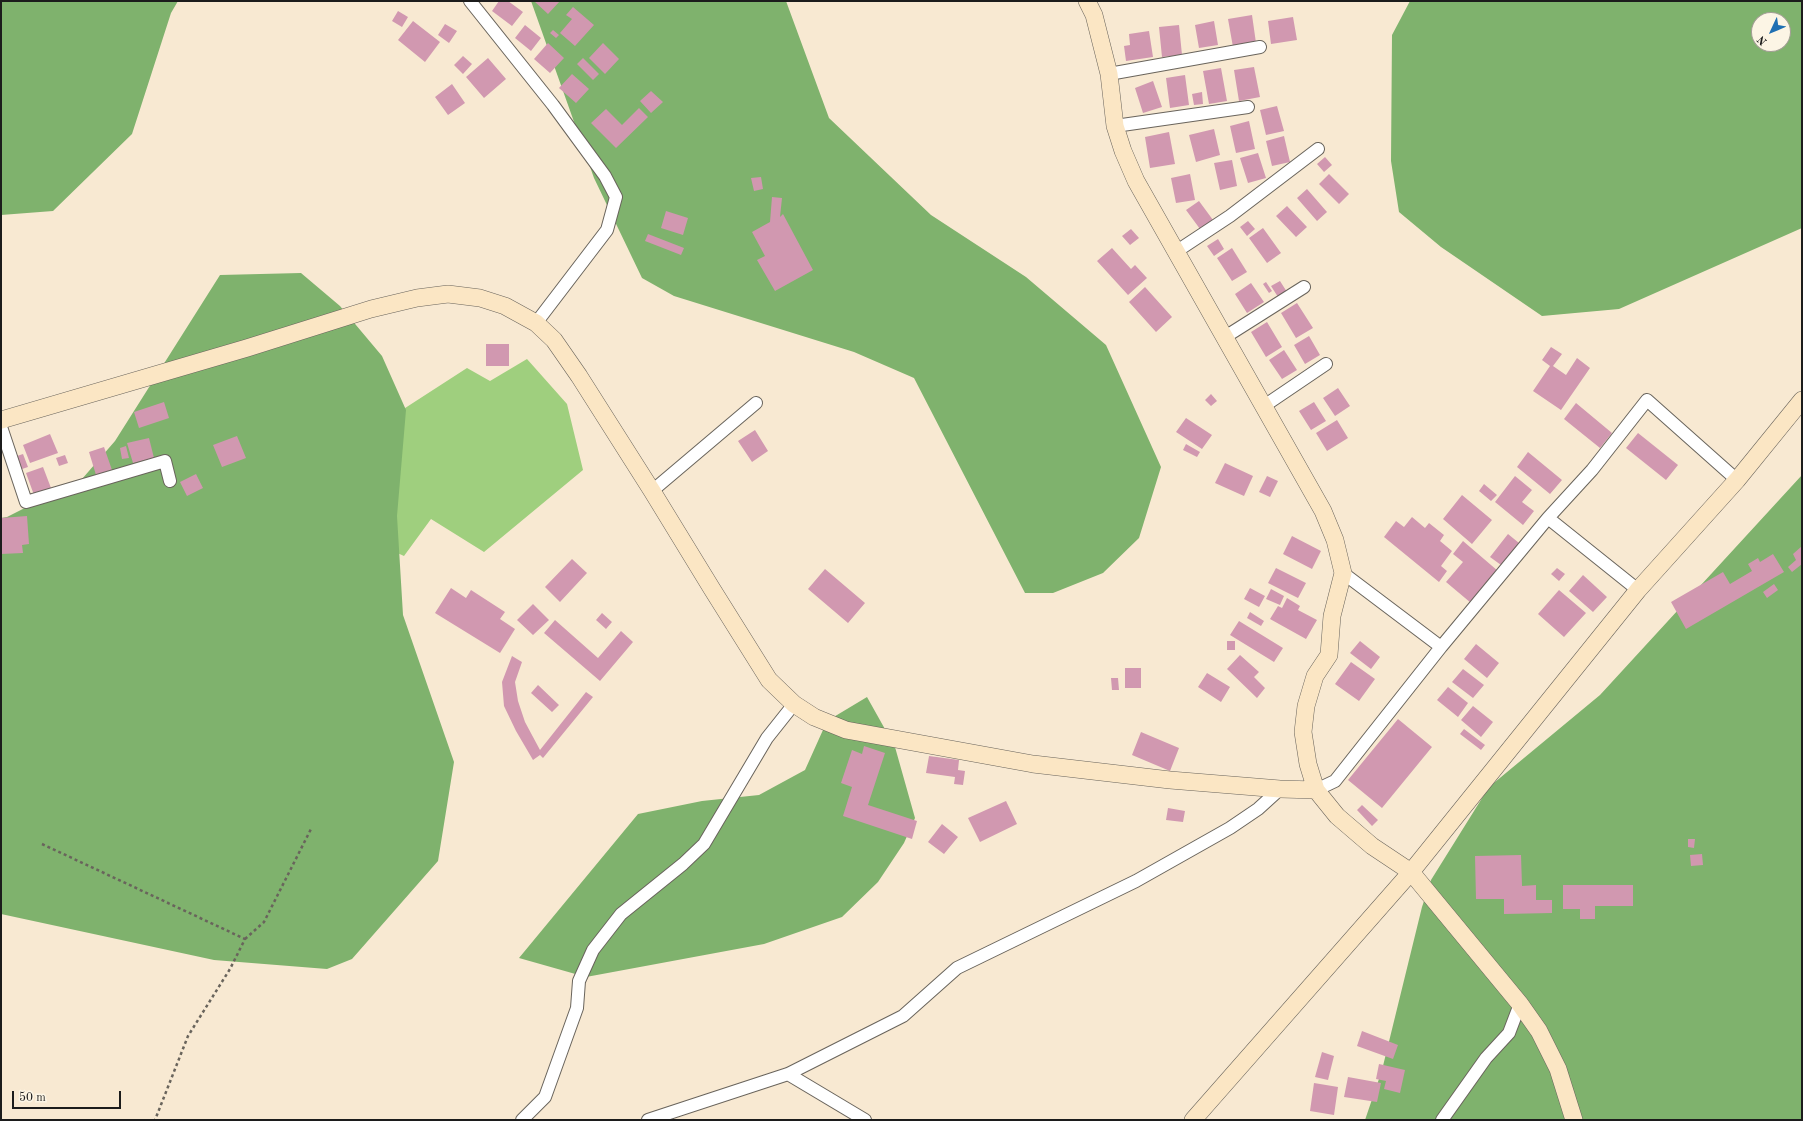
<!DOCTYPE html>
<style>
body{margin:0}
#map{position:relative;width:1803px;height:1121px;overflow:hidden;background:#f8e9d2;font-family:"Old Standard TT",serif}
canvas{display:block}
.frame{position:absolute;inset:0;border:2px solid #1c1c1c;pointer-events:none}
.north{position:absolute;left:1751px;top:12px;width:40px;height:40px;box-sizing:border-box;background:#fcf5e5;border:1px solid #a29e95;border-radius:50%;rotate:226deg;font-size:11px;font-weight:700;line-height:16px;text-align:center;color:#1c1c1c}
.north::after{content:'';display:block;margin:auto;width:14px;height:18px;background:#1f6fb2;clip-path:polygon(50% 0,100% 100%,50% 72%,0 100%)}
.scale{position:absolute;left:12px;top:1091px;width:109px;height:18px;box-sizing:border-box;border:2px solid #1c1c1c;border-top:0;padding-left:5px;font-size:12px;line-height:14px;white-space:nowrap;color:#1c1c1c;-webkit-text-stroke:3px #fcf5e5;paint-order:stroke}
</style>
<div id="map">
<canvas width="1803" height="1121"></canvas>
<div class="frame"></div>
<div class="north">N</div>
<div class="scale">50 m</div>
</div>
<script>
const context = document.querySelector('canvas').getContext('2d');
context.lineJoin = 'round';
function paint(path, color) { context.fillStyle = color; context.fill(path, 'evenodd'); }
const poly = rows => new Path2D(rows.map(r => 'M' + r).join(''));
function strokePath(path, color, width, dash) { context.strokeStyle = color; context.lineWidth = width; context.lineCap = dash ? 'butt' : 'round'; context.setLineDash(dash || []); context.stroke(path); }
paint(poly([
 [527,359,567,404,583,470,484,552,431,519,404,556,382,546,385,421,467,368,490,381]
]), '#9fcf7e');
paint(poly([
 [1,1,178,1,171,13,132,134,53,211,1,215],
 [531,1,786,1,829,118,931,215,1026,277,1106,345,1161,467,1139,538,1103,573,1053,593,1025,593,914,378,854,352,674,296,642,278,594,178],
 [1410,1,1802,1,1802,228,1619,309,1542,316,1441,247,1399,212,1391,161,1392,35],
 [1759,20,1783,20,1783,44,1759,44],
 [301,273,340,306,382,356,406,410,397,516,403,615,454,762,438,861,352,959,327,969,214,960,1,914,1,518,7,517,82,479,115,441,220,275],
 [1802,475,1802,1120,1365,1120,1382,1070,1422,907,1431,880,1489,787,1600,695],
 [867,697,895,747,915,818,904,843,878,882,842,917,764,944,586,977,519,958,638,814,702,801,759,795,805,770,827,721]
]), '#7fb26d');
paint(poly([
 [499,1,508,1,523,12,512,26,492,11],
 [534,1,560,1,548,14],
 [573,7,594,25,575,46,560,33,572,19,566,15],
 [398,11,408,17,402,27,392,21],
 [1252,15,1256,43,1233,47,1228,19],
 [1293,17,1297,40,1271,44,1268,21],
 [413,21,440,42,425,62,398,40],
 [1214,21,1218,45,1199,48,1195,25],
 [445,24,457,31,449,43,438,35],
 [525,25,541,38,531,51,515,38],
 [1179,25,1182,55,1162,57,1159,27],
 [553,30,559,35,556,38,550,33],
 [1149,31,1153,57,1126,61,1124,46,1130,45,1129,34],
 [548,43,564,58,550,73,534,59],
 [603,43,619,59,605,74,589,58],
 [463,56,472,64,463,74,454,65],
 [488,58,506,79,484,98,466,77],
 [583,58,599,74,593,80,577,64],
 [1254,67,1260,97,1239,101,1234,70],
 [1221,68,1227,101,1209,104,1203,71],
 [572,74,589,89,576,103,559,88],
 [1185,75,1189,105,1170,108,1166,78],
 [1153,81,1162,107,1143,113,1135,88],
 [452,84,465,103,448,115,435,97],
 [651,91,663,102,651,113,640,101],
 [1202,92,1203,104,1194,105,1192,94],
 [1277,106,1284,131,1266,135,1260,110],
 [639,108,648,117,616,148,591,123,606,109,622,125],
 [1249,121,1255,149,1236,153,1230,126],
 [1214,129,1220,155,1196,162,1189,135],
 [1169,132,1175,164,1150,168,1145,137],
 [1284,136,1290,162,1272,166,1266,141],
 [1258,153,1266,178,1248,183,1240,158],
 [1325,157,1332,165,1324,172,1317,164],
 [1232,160,1237,186,1220,190,1214,163],
 [1190,174,1195,200,1176,203,1171,178],
 [1329,174,1349,194,1339,204,1319,184],
 [761,177,763,189,754,191,751,178],
 [1307,189,1327,212,1317,221,1297,198],
 [772,197,782,198,780,217,783,214,813,270,775,291,757,260,765,256,752,232,770,222],
 [1199,201,1213,220,1200,229,1186,210],
 [1287,206,1307,227,1296,237,1276,216],
 [666,211,688,218,683,235,661,228],
 [1248,221,1255,229,1247,236,1240,227],
 [1263,228,1281,253,1267,263,1249,238],
 [1131,229,1139,238,1130,245,1122,236],
 [648,234,684,248,681,255,645,241],
 [1218,239,1224,249,1214,256,1207,246],
 [1112,248,1131,269,1135,265,1147,278,1128,295,1097,261],
 [1232,248,1247,272,1232,281,1217,258],
 [1280,281,1287,292,1278,297,1271,286],
 [1266,282,1272,291,1269,293,1263,284],
 [1251,283,1264,302,1247,313,1235,294],
 [1145,287,1172,317,1156,332,1129,302],
 [1297,303,1313,328,1296,338,1281,313],
 [1267,322,1282,347,1266,357,1251,332],
 [1309,336,1320,355,1305,364,1294,345],
 [486,344,509,344,509,366,486,366],
 [1551,347,1562,354,1553,366,1566,375,1577,358,1590,368,1561,410,1533,391,1550,366,1542,360],
 [1284,350,1297,370,1282,379,1269,360],
 [1338,388,1350,406,1335,416,1323,398],
 [1211,394,1217,401,1211,406,1205,400],
 [164,402,169,418,139,428,134,412],
 [1314,402,1326,421,1311,430,1299,411],
 [1576,403,1612,433,1600,448,1564,419],
 [1186,418,1212,435,1202,449,1176,432],
 [1337,420,1348,438,1327,451,1316,433],
 [755,430,768,451,752,462,738,441],
 [1638,433,1678,465,1666,480,1626,448],
 [50,434,58,453,30,463,23,445],
 [237,436,246,458,222,467,213,445],
 [149,438,154,458,133,463,127,443],
 [1186,444,1200,452,1197,457,1183,450],
 [126,446,129,458,122,459,120,448],
 [104,447,112,470,96,475,89,452],
 [1528,452,1562,480,1550,494,1517,467],
 [23,454,28,467,22,469,17,456],
 [65,455,68,463,59,466,56,458],
 [1225,463,1253,476,1244,496,1215,483],
 [43,467,51,488,34,495,26,473],
 [196,474,203,488,187,496,180,482],
 [1267,476,1278,481,1270,497,1259,492],
 [1515,476,1532,490,1522,502,1534,511,1523,525,1495,502],
 [1484,484,1497,495,1491,501,1479,491],
 [1462,495,1492,520,1472,544,1443,519],
 [27,516,29,544,22,545,23,553,1,554,1,518],
 [1412,517,1425,528,1429,523,1444,535,1440,541,1452,551,1441,566,1447,571,1439,582,1384,537,1396,521,1404,527],
 [1508,534,1519,543,1501,565,1490,557],
 [1292,536,1321,551,1312,569,1283,554],
 [1463,541,1498,571,1471,603,1446,582,1463,562,1453,554],
 [1802,546,1802,564,1792,572,1788,567,1796,560,1793,554],
 [1773,554,1784,572,1686,629,1671,602,1723,572,1730,584,1752,571,1748,564,1758,558,1760,562],
 [572,559,587,573,560,602,545,587],
 [1276,568,1306,583,1298,598,1268,583],
 [1557,568,1565,574,1559,581,1551,574],
 [825,569,865,603,848,623,808,589],
 [1583,575,1607,597,1593,612,1569,591],
 [1774,584,1778,590,1767,598,1763,592],
 [451,588,466,598,471,590,505,612,500,619,515,629,500,653,435,613],
 [1250,588,1265,596,1259,607,1244,599],
 [1271,589,1284,596,1280,605,1266,599],
 [1559,590,1586,613,1564,637,1538,614],
 [1287,598,1300,606,1298,610,1317,620,1306,639,1270,619,1278,606,1282,608],
 [533,604,549,620,533,635,517,620],
 [1250,612,1264,621,1261,626,1247,618],
 [602,613,612,622,606,629,596,620],
 [555,620,598,658,621,631,633,642,600,681,544,633],
 [1239,621,1283,648,1274,662,1230,635],
 [1227,641,1235,641,1235,650,1227,650],
 [1360,641,1380,657,1371,669,1350,653],
 [1476,644,1499,663,1487,678,1464,659],
 [1240,655,1259,672,1254,677,1265,688,1257,698,1227,669],
 [512,656,522,662,515,682,518,701,525,722,540,750,586,692,593,697,543,758,540,755,533,760,516,731,504,706,502,682],
 [1351,662,1375,679,1359,701,1335,684],
 [1125,668,1141,668,1141,688,1125,688],
 [1463,669,1484,685,1473,698,1452,682],
 [1207,673,1230,687,1221,702,1198,687],
 [1111,678,1118,678,1119,690,1112,690],
 [538,685,559,705,552,712,531,693],
 [1448,687,1468,703,1458,717,1437,700],
 [1473,706,1493,722,1481,737,1461,720],
 [1398,719,1432,747,1382,808,1348,780],
 [1464,729,1485,745,1481,750,1460,734],
 [1141,732,1179,748,1170,771,1132,755],
 [864,746,885,753,868,805,917,821,912,839,843,816,852,787,841,783,852,750,862,754],
 [929,756,959,760,958,770,965,771,963,785,954,784,955,777,926,773],
 [1006,801,1017,824,980,842,968,818],
 [1362,805,1378,820,1372,826,1357,810],
 [1168,808,1185,811,1183,822,1166,820],
 [942,824,958,837,944,854,928,842],
 [1688,839,1695,839,1694,848,1688,847],
 [1702,854,1703,865,1691,866,1690,855],
 [1521,855,1522,886,1536,885,1536,900,1552,900,1552,913,1504,914,1504,899,1476,899,1475,856],
 [1563,885,1633,885,1633,906,1595,906,1595,919,1580,919,1580,909,1563,909],
 [1362,1031,1398,1045,1393,1059,1357,1046],
 [1322,1052,1334,1056,1328,1080,1315,1077],
 [1379,1064,1405,1070,1400,1093,1384,1089,1386,1081,1376,1079],
 [1348,1077,1381,1083,1377,1102,1344,1097],
 [1314,1083,1338,1087,1334,1115,1310,1111]
]), '#d198b0');
const street = poly([
 [470,1,553,105,605,176,616,197,607,230,536,323],
 [1109,74,1260,47],
 [1115,126,1248,107],
 [1177,251,1230,216,1318,149],
 [1225,337,1304,287],
 [1264,406,1326,364],
 [1,427,26,502,165,461,170,481],
 [652,491,756,403],
 [1548,518,1638,590],
 [1343,573,1441,647],
 [1316,790,1335,781,1441,647,1548,518,1592,470,1647,400,1737,480],
 [788,1074,865,1120],
 [522,1120,545,1097,577,1008,579,981,593,950,621,914,683,864,704,844,767,738,794,704],
 [648,1120,788,1074,903,1016,957,968,1136,881,1230,828,1258,809,1280,789],
 [1442,1120,1486,1058,1509,1033,1520,1004]
]);
const secondary = poly([
 [1087,1,1094,15,1109,74,1115,126,1123,151,1136,181,1323,511,1335,540,1343,573,1332,616,1329,655,1315,676,1306,706,1303,732,1308,764,1316,790,1337,816,1372,846,1411,872,1520,1004,1539,1031,1558,1069,1574,1120],
 [1,420,247,348,371,309,417,298,448,294,480,298,505,306,536,323,554,340,579,376,652,491,712,589,769,680,794,704,814,717,846,730,1033,764,1170,780,1280,789,1316,790],
 [1193,1120,1411,872,1638,590,1737,480,1802,400]
]);
strokePath(street, '#69645c', 14);
strokePath(secondary, '#69645c', 18);
strokePath(poly([
 [42,844,245,939,230,969,188,1036,155,1120],
 [245,939,264,922,312,827]
]), '#69645c', 2.5, [3, 3]);
strokePath(street, '#fff', 12);
strokePath(secondary, '#fbe6c4', 17);
</script>
